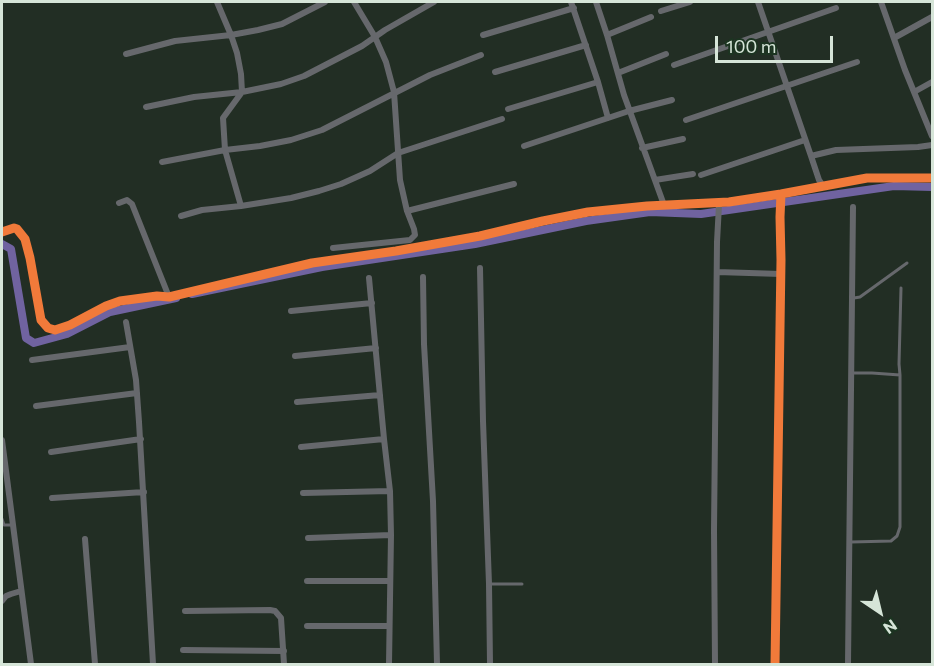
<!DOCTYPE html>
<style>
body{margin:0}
#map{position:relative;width:934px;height:666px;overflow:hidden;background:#222e24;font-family:Commissioner,sans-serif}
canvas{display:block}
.frame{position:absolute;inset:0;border:3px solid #d6e5d8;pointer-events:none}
.north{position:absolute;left:850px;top:582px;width:60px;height:60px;-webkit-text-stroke:4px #1c3421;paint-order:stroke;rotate:145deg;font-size:16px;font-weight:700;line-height:24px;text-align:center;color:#d6e5d8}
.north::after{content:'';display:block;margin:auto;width:21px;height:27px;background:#d6e5d8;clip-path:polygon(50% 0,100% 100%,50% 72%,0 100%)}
.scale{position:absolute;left:715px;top:36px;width:118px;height:27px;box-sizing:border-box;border:3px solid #d6e5d8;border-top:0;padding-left:8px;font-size:18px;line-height:21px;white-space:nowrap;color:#d6e5d8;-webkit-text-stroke:4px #1c3421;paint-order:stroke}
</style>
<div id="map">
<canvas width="934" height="666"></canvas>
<div class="frame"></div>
<div class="north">N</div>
<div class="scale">100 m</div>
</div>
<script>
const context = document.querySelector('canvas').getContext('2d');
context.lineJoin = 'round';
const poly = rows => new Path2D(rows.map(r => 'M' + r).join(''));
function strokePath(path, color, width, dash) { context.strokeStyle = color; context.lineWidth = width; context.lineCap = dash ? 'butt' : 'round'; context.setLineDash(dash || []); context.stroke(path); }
strokePath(poly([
 [2,244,11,249,26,338,34,343,67,334,110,312,176,298],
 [192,294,322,267,475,244,586,221,650,212,701,214,894,186,932,187]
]), '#7063a0', 8);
strokePath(poly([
 [854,298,860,297,907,263],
 [852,373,872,373,900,375,899,364,901,288],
 [2,519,4,525,12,525],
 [851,542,891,541,897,536,900,527,900,375],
 [489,584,522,584]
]), '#66686c', 3);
strokePath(poly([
 [217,2,231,35,237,53,241,74,242,92,223,118,225,150,241,206],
 [571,2,598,82,608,118,629,111,672,100],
 [596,2,607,35,624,95,664,205],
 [758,2,811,156,819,180,823,186],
 [881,2,905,70,932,136],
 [661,11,690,2],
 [483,35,574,8],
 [607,35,651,17],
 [894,38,932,17],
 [126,54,175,41,231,35,258,30,282,24,325,2],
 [674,65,836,8],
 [495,72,586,45],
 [618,73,666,54],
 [914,92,932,82],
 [146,107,194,97,242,92,281,84,304,76,362,46,385,30,434,2],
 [508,109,598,82],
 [686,120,857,62],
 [524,146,608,118],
 [642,148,683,139],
 [811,156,836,150,918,147,932,145],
 [162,162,225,150,260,146,291,140,322,130,430,75,481,55],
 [701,175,805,140],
 [655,180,693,174],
 [119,203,127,200,132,204,169,297],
 [407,211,514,184],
 [181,216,202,210,241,206,291,198,319,191,341,184,370,171,398,153,502,119],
 [2,232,14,228,17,229,25,239,30,258,41,320,48,328,55,330,70,325,106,306,120,301,157,296,169,297,312,263,396,251,480,236,543,221,588,212,647,206,729,202,781,194,867,178,932,178],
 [333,248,410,240,415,235,414,229,407,211,400,180,394,92,386,62,375,37,354,2],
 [480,268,483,421,489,584,490,664],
 [717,272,781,274],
 [423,277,424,344,433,501,437,664],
 [369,278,384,439,390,491,391,535,389,664],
 [291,311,372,303],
 [126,322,136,380,139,422,153,664],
 [295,356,376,348],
 [32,360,130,347],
 [297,402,380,395],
 [36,406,137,393],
 [2,440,31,664],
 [301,447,384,439],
 [51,452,141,439],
 [303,493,390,491],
 [52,498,144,492],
 [308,538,391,535],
 [85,539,95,664],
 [307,581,389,581],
 [2,601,6,596,11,594,21,591],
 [185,611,270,610,275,611,281,618,284,664],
 [307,626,388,626],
 [183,650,284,651],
 [715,664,714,530,717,242,719,205,721,202],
 [775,664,781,260,780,217,781,194],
 [848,664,853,207]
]), '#66686c', 6);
strokePath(poly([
 [2,232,14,228,17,229,25,239,30,258,41,320,48,328,55,330,70,325,106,306,120,301,157,296,169,297,312,263,396,251,480,236,543,221,588,212,647,206,729,202,781,194,867,178,932,178],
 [775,664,781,260,780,217,781,194]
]), '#f17a3a', 9);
</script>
